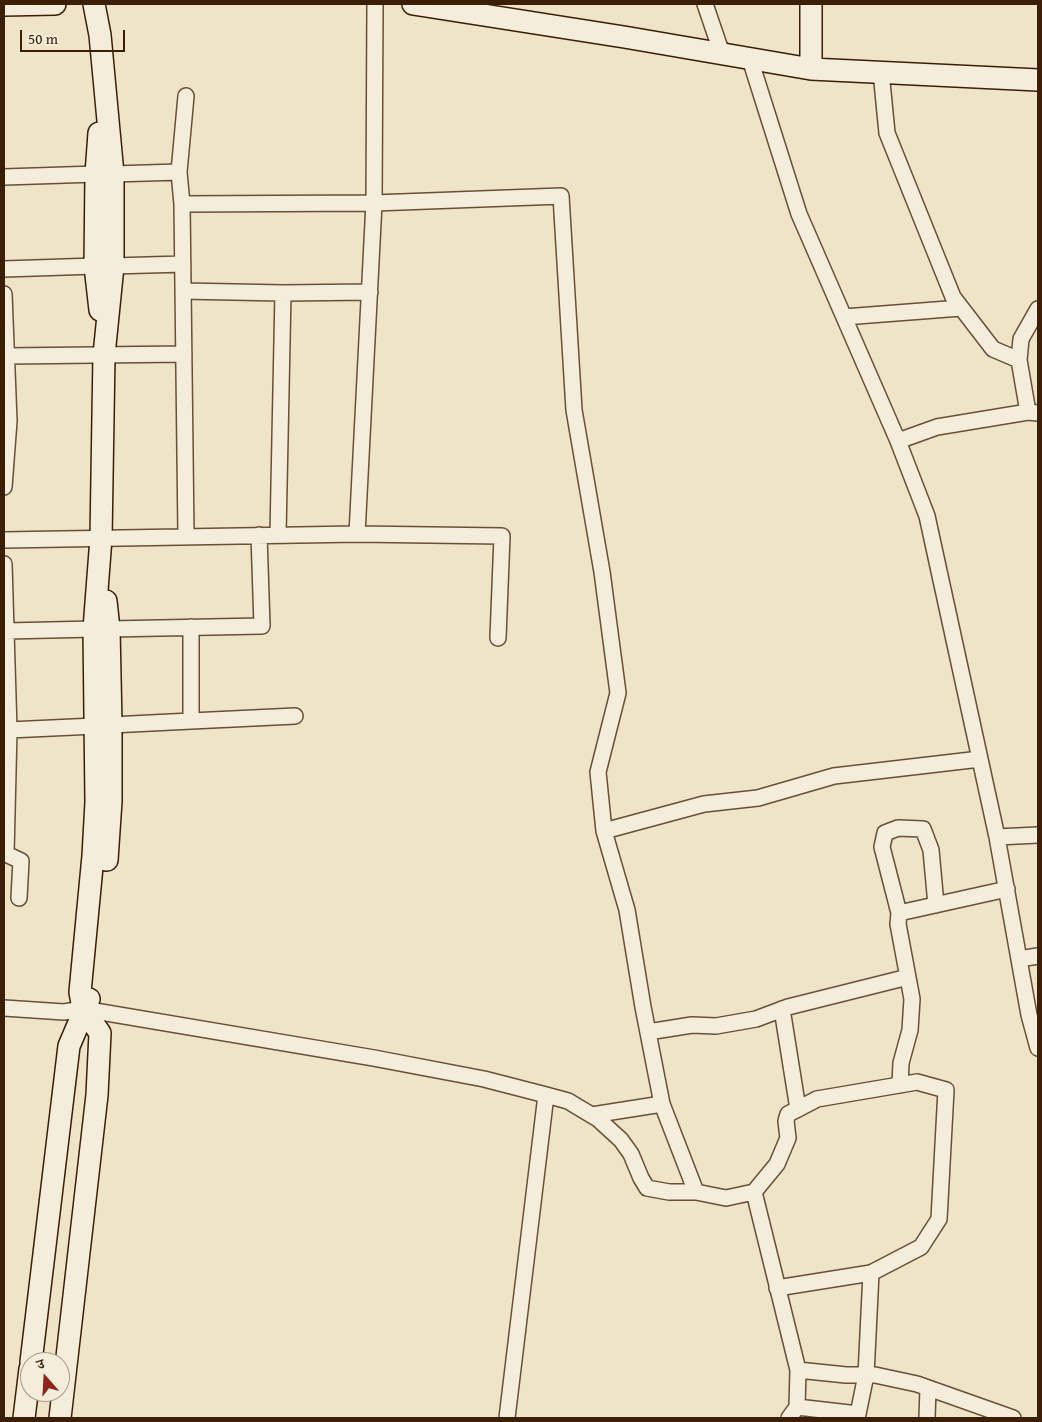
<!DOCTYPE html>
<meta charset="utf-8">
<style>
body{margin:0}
#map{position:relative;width:1042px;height:1422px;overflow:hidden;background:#efe3c8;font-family:"Gentium Book Plus","Noto Serif Devanagari",serif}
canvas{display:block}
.frame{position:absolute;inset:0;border:5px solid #3b1e06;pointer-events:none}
.north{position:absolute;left:20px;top:1352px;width:50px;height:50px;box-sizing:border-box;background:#f5eddb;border:1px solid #ab9a86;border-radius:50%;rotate:341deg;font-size:14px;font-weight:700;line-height:20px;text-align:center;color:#3b1e06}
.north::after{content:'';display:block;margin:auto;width:18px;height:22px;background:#8f2418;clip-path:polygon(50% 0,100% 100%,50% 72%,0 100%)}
.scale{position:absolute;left:20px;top:30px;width:105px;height:22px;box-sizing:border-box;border:2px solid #3b1e06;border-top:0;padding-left:6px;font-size:15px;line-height:18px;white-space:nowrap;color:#3b1e06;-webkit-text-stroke:4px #f5eddb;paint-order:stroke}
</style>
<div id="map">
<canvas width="1042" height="1422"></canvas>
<div class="frame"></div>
<div class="north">उ</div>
<div class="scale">50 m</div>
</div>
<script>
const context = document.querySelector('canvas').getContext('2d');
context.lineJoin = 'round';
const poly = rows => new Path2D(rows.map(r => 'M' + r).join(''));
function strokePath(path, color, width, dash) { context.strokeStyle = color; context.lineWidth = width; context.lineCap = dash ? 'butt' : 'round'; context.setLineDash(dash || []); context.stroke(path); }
const street = poly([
 [375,4,374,203,561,196,574,410,602,572,618,693,598,772,604,831,627,910,643,1007,662,1104,696,1192,726,1198,754,1192,798,1370,846,1375,875,1375,917,1384,1013,1418],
 [705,4,722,54],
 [750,59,799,214,898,441,927,516,997,837,1038,835],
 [881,72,887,133,953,297,993,349,1019,360],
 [179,172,186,96],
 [113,174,179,172,182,204,374,203,357,534,502,536,498,638],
 [4,177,96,174],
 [182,204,186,536],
 [113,266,183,264],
 [4,269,95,266],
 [183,291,283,293,278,534],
 [283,293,370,292],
 [4,294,9,421,4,487],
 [844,317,961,308],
 [7,356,184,354],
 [1038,413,1028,412,1019,360,1021,339,1038,309],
 [898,441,937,427,1028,412],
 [4,540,357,534],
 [4,564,6,631,94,629],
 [109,629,262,626,259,535],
 [6,631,9,730,95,726],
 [191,721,295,716],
 [111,725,191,721,191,627],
 [4,731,9,730,6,854,21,861,19,898],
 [604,831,704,804,758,798,834,776,980,759],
 [997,837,1029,1015,1038,1048],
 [899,913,1007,889],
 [1019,959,1038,956],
 [4,1008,64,1012,83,1009,374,1058,484,1079,546,1095,568,1101,598,1119,621,1140,631,1154,641,1178,647,1188,669,1192,696,1192],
 [782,1009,798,1109],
 [648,1032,692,1025,716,1026,756,1019,788,1007,908,977],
 [900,1085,901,1063,910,1030,912,999,898,924,899,913,882,847,885,833,898,828,923,829,931,850,936,905],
 [592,1115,662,1104],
 [754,1192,777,1164,788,1138,786,1121,788,1114,798,1109,817,1099,917,1082,946,1090,939,1219,921,1247,871,1273,777,1288],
 [797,1407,858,1414,857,1418],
 [858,1414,866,1375,871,1273],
 [507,1418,546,1095],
 [789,1418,797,1407,798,1370],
 [927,1418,928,1388]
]);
const secondary = poly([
 [413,4,624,37,811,69,1038,80],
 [4,5,55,4],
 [811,69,811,4],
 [99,133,96,174,95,266,100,310],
 [106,601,109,629,111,725,111,801,107,860],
 [31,1362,69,1046,89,999],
 [24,1418,30,1369],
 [60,1418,97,1095,100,1033,83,1009,80,992,93,856,96,802,94,629,101,538,104,355,113,266,113,174,100,35,94,4]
]);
strokePath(street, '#684f36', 18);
strokePath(secondary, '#3b1e06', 24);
strokePath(street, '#f5eddb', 15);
strokePath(secondary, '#f5eddb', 21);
</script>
